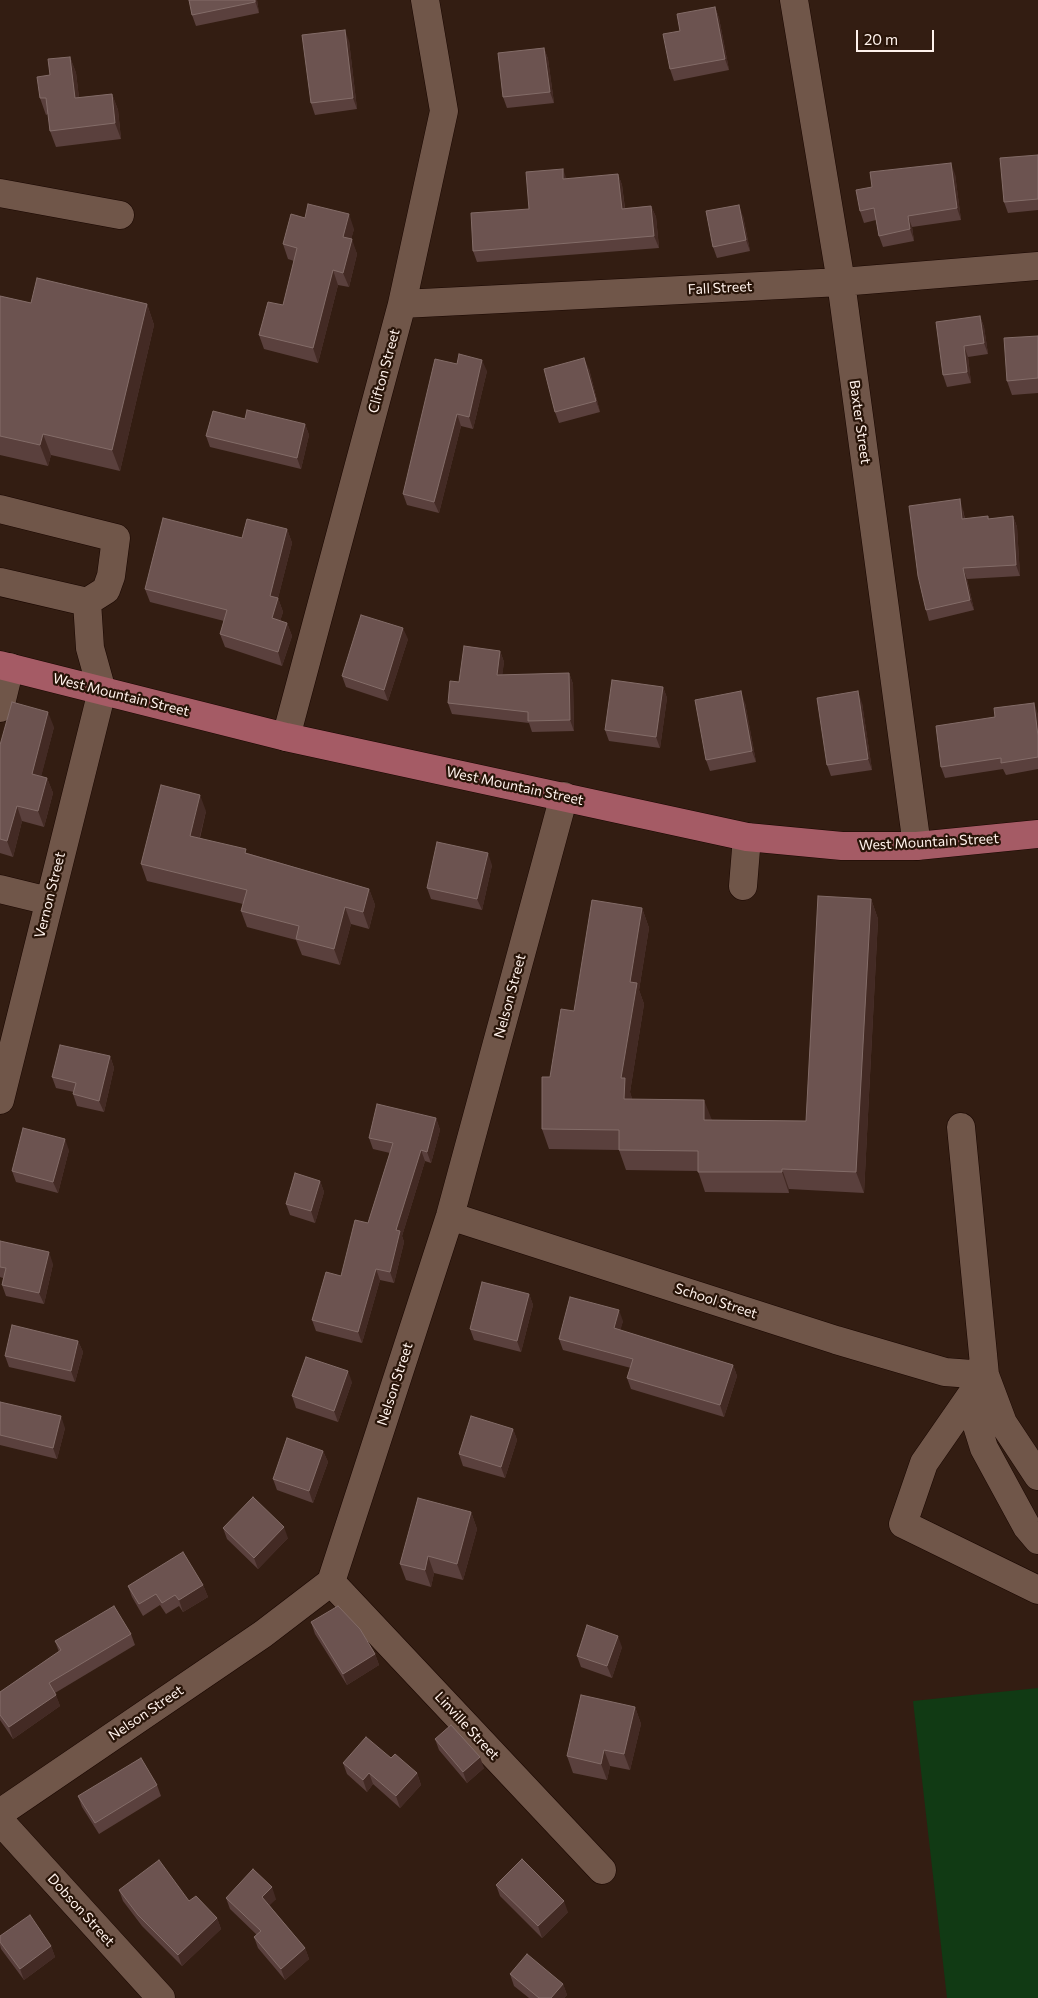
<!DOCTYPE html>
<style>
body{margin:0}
#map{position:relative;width:1038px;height:1998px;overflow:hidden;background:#331d12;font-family:Commissioner,sans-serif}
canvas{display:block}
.scale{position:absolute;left:856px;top:30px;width:78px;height:22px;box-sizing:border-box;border:2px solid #fff2ec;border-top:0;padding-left:6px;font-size:15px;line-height:18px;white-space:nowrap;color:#fff2ec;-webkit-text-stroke:4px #281408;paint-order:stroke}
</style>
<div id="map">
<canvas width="1038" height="1998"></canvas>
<div class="scale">20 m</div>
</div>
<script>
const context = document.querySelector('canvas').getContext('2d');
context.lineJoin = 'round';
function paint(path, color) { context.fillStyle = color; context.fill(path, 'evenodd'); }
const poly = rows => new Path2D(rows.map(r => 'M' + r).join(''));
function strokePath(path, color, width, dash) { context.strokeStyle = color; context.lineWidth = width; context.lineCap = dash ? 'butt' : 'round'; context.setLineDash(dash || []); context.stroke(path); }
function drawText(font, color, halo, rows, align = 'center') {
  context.font = font + ' Commissioner,sans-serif'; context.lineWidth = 4.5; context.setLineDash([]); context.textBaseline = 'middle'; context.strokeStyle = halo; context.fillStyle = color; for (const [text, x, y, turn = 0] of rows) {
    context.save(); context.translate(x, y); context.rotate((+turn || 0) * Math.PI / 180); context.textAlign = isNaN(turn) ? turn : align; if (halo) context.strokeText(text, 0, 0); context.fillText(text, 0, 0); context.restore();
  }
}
paint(poly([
 [1038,1688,1038,1998,947,1998,913,1701]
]), '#113a14');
const minor = poly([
 [794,0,841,282,917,846],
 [0,193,120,215],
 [402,304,841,282,1038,266],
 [0,509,116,538,111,576,106,590,87,602,0,582],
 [0,708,10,667],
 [286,737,402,304,444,111,425,0],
 [743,886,747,837],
 [0,889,49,901],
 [0,1100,102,691,90,648,87,602],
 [961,1127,985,1375,924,1463,903,1524,1038,1590],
 [450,1216,836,1340,945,1372,985,1375],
 [985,1375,1003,1423,1038,1476],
 [983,1386,975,1419,984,1448,1027,1527,1038,1540],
 [331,1582,602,1870],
 [0,1813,263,1634,331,1582,450,1216,564,796],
 [0,1821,161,1998]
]);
const major = poly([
 [0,665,286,737,747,837,842,846,917,846,1038,834]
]);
strokePath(minor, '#1a0701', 29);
strokePath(major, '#1a0701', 29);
strokePath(minor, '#705649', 28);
strokePath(major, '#a55b65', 28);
paint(poly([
 [189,0,257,0,259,13,196,26,192,15],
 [715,7,719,18,729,70,674,81,670,69,680,31],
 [349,41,357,109,315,115,311,103],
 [544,48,548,59,554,103,507,108,503,97],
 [70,57,76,73,79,98,112,94,118,110,121,139,56,147,50,131,48,114,46,115,40,98,50,75],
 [1038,155,1038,210,1008,213,1004,202],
 [618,174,622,185,625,208,651,206,656,217,659,248,477,262,473,251,529,209,566,179],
 [955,174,961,220,912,227,914,241,883,247,879,236,876,220,864,223,860,211],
 [743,216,750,251,717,258,713,247],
 [305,218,354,229,351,239,357,254,349,287,338,285,318,363,264,349,259,335,283,305,294,261,288,259,283,244],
 [0,296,31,303,147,304,154,325,120,471,51,455,48,466,0,455],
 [980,316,984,327,988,354,968,357,971,383,947,387,943,375],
 [1038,336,1038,393,1012,395,1007,381],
 [457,364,487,371,473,429,461,426,439,513,407,505,403,494],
 [589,369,600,412,559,423,555,412],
 [245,419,305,424,309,435,301,469,210,447,206,436],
 [963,510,965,519,988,516,989,519,1013,516,1017,527,1020,576,967,579,974,610,929,621,926,610],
 [287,529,292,543,278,598,283,612,280,621,287,623,292,636,282,666,225,647,220,634,224,621,150,602,145,589,242,538],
 [408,639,388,701,346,687,342,676],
 [500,651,504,662,502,675,569,673,573,684,574,731,532,732,529,723,452,714,448,703,459,682],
 [663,687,667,698,660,748,609,741,605,730],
 [745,703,756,762,710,771,706,760],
 [862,703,872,770,831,776,827,765],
 [1034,703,1038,716,1038,769,1006,775,1003,769,945,778,941,767,995,717],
 [54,727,41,776,47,778,53,793,44,827,22,821,13,857,0,853,0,745],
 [206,811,200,838,247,853,369,889,375,905,369,929,351,924,340,965,302,955,296,940,247,927,241,911,243,904,147,881,141,864],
 [492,865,482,910,431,899,427,888],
 [871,899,878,919,864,1193,789,1189,789,1193,705,1192,698,1171,626,1170,619,1150,549,1149,542,1129,550,1077,574,1011,642,908,649,928,639,990,644,1004,630,1092,632,1099,712,1120,806,1121],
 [110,1056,114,1068,104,1112,77,1106,73,1094,74,1092,56,1088,52,1077],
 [436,1118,440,1130,431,1163,425,1161,402,1236,404,1242,394,1283,380,1280,362,1343,316,1331,312,1320,341,1276,368,1223,390,1153,373,1149,369,1138],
 [69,1150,58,1193,16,1182,12,1171],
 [320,1181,324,1192,315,1223,290,1215,286,1204],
 [0,1241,53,1264,44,1304,6,1296,2,1285,3,1278,0,1277],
 [529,1294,533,1305,521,1352,474,1340,470,1329],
 [623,1321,620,1330,733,1365,737,1376,724,1417,631,1389,627,1378,631,1368,563,1350,559,1339],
 [78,1341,83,1352,75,1382,9,1367,5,1356],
 [352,1382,338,1422,296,1408,292,1396],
 [0,1402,65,1428,57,1459,0,1445],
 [513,1429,517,1440,505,1478,463,1466,459,1454],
 [323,1451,328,1462,313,1503,277,1490,273,1479],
 [471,1512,477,1529,463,1580,434,1573,431,1587,406,1580,400,1564],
 [223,1528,288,1538,258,1569,227,1539],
 [203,1585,208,1597,183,1612,179,1606,166,1614,160,1605,143,1616,132,1597,128,1586],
 [311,1622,375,1654,379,1665,347,1685,315,1634],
 [131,1634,135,1645,55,1693,60,1706,13,1739,0,1720,0,1692,59,1652,55,1641],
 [622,1647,612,1678,581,1667,577,1656],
 [635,1707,641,1724,630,1770,610,1766,607,1780,573,1773,567,1756],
 [435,1739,484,1768,467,1783,439,1750],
 [391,1758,417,1773,421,1785,400,1808,373,1784,367,1792,347,1774,343,1763],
 [157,1785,161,1796,99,1834,82,1807,78,1796],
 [496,1885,568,1912,542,1938,500,1896],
 [119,1890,189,1901,217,1918,221,1929,182,1966,142,1926,123,1901],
 [226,1898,276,1899,269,1905,305,1948,309,1959,285,1980,258,1948,254,1937,257,1935,230,1909],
 [0,1936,51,1946,55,1957,24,1980,1,1949,0,1945],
 [510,1974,563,1984,567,1995,564,1998,529,1998,514,1986]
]), '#5a403d');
paint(poly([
 [255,0,257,0,259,13],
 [715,7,719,18,729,70,725,59],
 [345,30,349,41,357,109,353,98],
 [544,48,548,59,554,103,550,92],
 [70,57,76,73,81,114,75,98],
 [112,94,118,110,121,139,115,123],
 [951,163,955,174,961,220,957,208],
 [563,169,567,180,563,179],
 [618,174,622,185,626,220,622,209],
 [739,205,743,216,750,251,746,240],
 [651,206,656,217,659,248,654,236],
 [349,214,354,229,348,252,343,237],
 [908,216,912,227,914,241,910,229],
 [352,239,357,254,349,287,343,273],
 [333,270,338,285,318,363,313,348],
 [147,304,154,325,120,471,112,450],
 [980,316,984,327,988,354,984,343],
 [964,346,968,357,971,383,967,372],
 [584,358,589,369,600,412,596,401],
 [482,360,487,371,473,429,469,417],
 [457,414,461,426,439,513,434,502],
 [305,424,309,435,301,469,297,458],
 [43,434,51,455,48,466,40,445],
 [960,499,963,510,966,530,962,519],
 [1013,516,1017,527,1020,576,1016,565],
 [287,529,292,543,276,606,278,598,283,612,277,631,272,618,270,596],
 [963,568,967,579,974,610,970,600],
 [287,623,292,636,282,666,278,652],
 [403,628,408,639,388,701,384,690],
 [500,651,504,662,501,686,497,675],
 [569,673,573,684,574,731,570,720],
 [663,687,667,698,660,748,656,737],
 [741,691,745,703,756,762,752,751],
 [858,691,862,703,872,770,868,759],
 [1034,703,1038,714,1038,736],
 [48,712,54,727,38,789,32,774],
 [47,778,53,793,44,827,38,811],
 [200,795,206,811,196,852,190,836],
 [17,806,22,821,13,857,7,841],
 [488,853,492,865,482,910,477,899],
 [369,889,375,905,369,929,363,912],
 [871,899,878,919,864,1193,856,1172],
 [345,907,351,924,340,965,334,949],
 [642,908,649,928,639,990,644,1004,630,1092,632,1098,631,1119,624,1099,621,1078,630,982],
 [110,1056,114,1068,104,1112,99,1101],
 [704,1100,712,1120,712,1140,704,1120],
 [436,1118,440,1130,431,1163,427,1152],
 [65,1139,69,1150,58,1193,53,1182],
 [421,1150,425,1161,402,1236,404,1242,394,1283,390,1272,396,1230],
 [782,1169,789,1189,789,1193,782,1172],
 [320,1181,324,1192,315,1223,311,1211],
 [49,1252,53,1264,44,1304,39,1293],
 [376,1269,380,1280,362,1343,358,1332],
 [529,1294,533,1305,521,1352,517,1341],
 [619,1310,623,1321,618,1339,614,1328],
 [78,1341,83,1352,75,1382,71,1371],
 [733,1365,737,1376,724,1417,720,1405],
 [348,1371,352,1382,338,1422,334,1411],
 [61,1416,65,1428,57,1459,53,1448],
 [513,1429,517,1440,505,1478,501,1467],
 [323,1451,328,1462,313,1503,309,1491],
 [471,1512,477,1529,463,1580,457,1564],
 [284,1527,288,1538,258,1569,254,1558],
 [428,1556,434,1573,431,1587,425,1570],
 [203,1585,208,1597,183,1612,179,1600],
 [618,1636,622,1647,612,1678,607,1666],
 [375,1654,379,1665,347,1685,343,1674],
 [56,1695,60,1706,13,1739,9,1727],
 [635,1707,641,1724,630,1770,624,1754],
 [604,1750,610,1766,607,1780,601,1764],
 [480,1757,484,1768,467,1783,463,1772],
 [369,1773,373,1784,367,1792,363,1780],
 [417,1773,421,1785,400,1808,396,1796],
 [272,1887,276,1899,266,1909,262,1897],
 [564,1901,568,1912,542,1938,538,1926],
 [217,1918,221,1929,182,1966,178,1955],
 [51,1946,55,1957,24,1980,20,1969],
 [305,1948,309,1959,285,1980,281,1969],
 [563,1984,567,1995,564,1998,551,1998]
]), '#432a24');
const building = poly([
 [189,0,255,0,255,2,192,15,189,0],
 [715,7,725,59,670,69,663,34,680,31,677,14,715,7],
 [345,30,353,98,311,103,302,35,345,30],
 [544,48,550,92,503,97,498,53,544,48],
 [70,57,75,98,112,94,115,123,50,131,46,98,40,98,37,77,50,75,48,59,70,57],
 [1038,155,1038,199,1004,202,1000,158,1038,155],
 [951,163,957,208,908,216,910,229,879,236,874,208,860,211,856,190,872,187,870,172,951,163],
 [563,169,563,179,618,174,622,209,651,206,654,236,473,251,471,213,529,209,526,172,563,169],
 [308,204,349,214,343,237,352,239,343,273,333,270,313,348,259,335,268,302,283,305,297,248,283,244,291,214,305,218,308,204],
 [739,205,746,240,713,247,706,211,739,205],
 [37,278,147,304,112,450,43,434,40,445,0,436,0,296,31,303,37,278],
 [980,316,984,343,964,346,967,372,943,375,936,322,980,316],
 [1038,336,1038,378,1007,381,1004,338,1038,336],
 [459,354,482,360,469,417,457,414,434,502,403,494,435,359,457,364,459,354],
 [584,358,596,401,555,412,544,369,584,358],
 [247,410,305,424,297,458,206,436,213,411,245,419,247,410],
 [960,499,962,519,988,516,988,519,1013,516,1016,565,963,568,970,600,926,610,918,576,909,506,960,499],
 [163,518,242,538,247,519,287,529,270,596,278,598,272,618,287,623,278,652,220,634,227,610,145,589,163,518],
 [361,615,403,628,384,690,342,676,361,615],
 [464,646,500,651,497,675,569,673,570,720,528,721,528,712,448,703,450,681,459,682,464,646],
 [612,680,663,687,656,737,605,730,612,680],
 [741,691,752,751,706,760,695,700,741,691],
 [858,691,868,759,827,765,817,698,858,691],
 [12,702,48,712,32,774,47,778,38,811,17,806,7,841,0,839,0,745,12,702],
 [1034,703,1038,736,1038,757,1001,763,1001,758,941,767,936,726,995,717,994,708,1034,703],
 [161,785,200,795,190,836,246,849,245,853,369,889,363,912,345,907,334,949,296,939,299,926,241,911,247,890,141,864,161,785],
 [437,842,488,853,477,899,427,888,437,842],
 [818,896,871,899,856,1172,782,1169,782,1172,698,1172,698,1151,619,1150,619,1130,542,1129,542,1077,550,1077,561,1009,574,1011,592,900,642,908,630,982,637,983,621,1078,625,1078,624,1099,704,1100,704,1120,806,1121,818,896],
 [60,1045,110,1056,99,1101,73,1094,76,1083,52,1077,60,1045],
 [377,1104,436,1118,427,1152,421,1150,396,1230,400,1231,390,1272,376,1269,358,1332,312,1320,326,1272,341,1276,355,1220,368,1223,393,1143,369,1138,377,1104],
 [23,1128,65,1139,53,1182,12,1171,23,1128],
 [295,1173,320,1181,311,1211,286,1204,295,1173],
 [0,1241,49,1252,39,1293,2,1285,6,1268,0,1267,0,1241],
 [482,1282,529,1294,517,1341,470,1329,482,1282],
 [570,1297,619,1310,614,1328,733,1365,720,1405,627,1378,633,1359,559,1339,570,1297],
 [12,1325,78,1341,71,1371,5,1356,12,1325],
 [306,1357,348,1371,334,1411,292,1396,306,1357],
 [0,1402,61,1416,53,1448,0,1435,0,1402],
 [471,1416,513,1429,501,1467,459,1454,471,1416],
 [287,1438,323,1451,309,1491,273,1479,287,1438],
 [253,1497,284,1527,254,1558,223,1528,253,1497],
 [418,1498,471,1512,457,1564,428,1556,425,1570,400,1564,418,1498],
 [183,1552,203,1585,179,1600,175,1595,162,1603,156,1594,139,1604,128,1586,183,1552],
 [114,1606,131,1634,49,1683,56,1695,9,1727,0,1715,0,1692,61,1650,55,1641,114,1606],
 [338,1606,360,1629,375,1654,343,1674,311,1622,338,1606],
 [587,1625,618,1636,607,1666,577,1656,587,1625],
 [581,1695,635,1707,624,1754,604,1750,601,1764,567,1756,581,1695],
 [451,1725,480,1757,463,1772,435,1739,451,1725],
 [366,1737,391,1758,395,1754,417,1773,396,1796,369,1773,363,1780,343,1763,366,1737],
 [141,1758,157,1785,95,1823,78,1796,141,1758],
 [522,1859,564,1901,538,1926,496,1885,522,1859],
 [159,1860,189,1901,196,1896,217,1918,178,1955,138,1915,119,1890,159,1860],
 [253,1869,272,1887,262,1897,305,1948,281,1969,254,1937,261,1931,226,1898,253,1869],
 [30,1915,51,1946,20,1969,0,1942,0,1936,30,1915],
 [527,1954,563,1984,551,1998,539,1998,510,1974,527,1954]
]);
paint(building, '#6c5350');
strokePath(building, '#836c68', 1);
drawText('14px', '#fff2ec', '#281408', [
 ["Fall Street",720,288,-3],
 ["Clifton Street",384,371,-75],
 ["Baxter Street",860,422,82],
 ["West Mountain Street",121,695,14],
 ["West Mountain Street",515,786,12],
 ["West Mountain Street",929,842,-3],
 ["Vernon Street",50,895,-76],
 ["Nelson Street",510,996,-75],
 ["School Street",716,1301,18],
 ["Nelson Street",395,1384,-72],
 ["Nelson Street",146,1713,-34],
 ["Linville Street",467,1726,47],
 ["Dobson Street",81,1910,48]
]);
</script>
